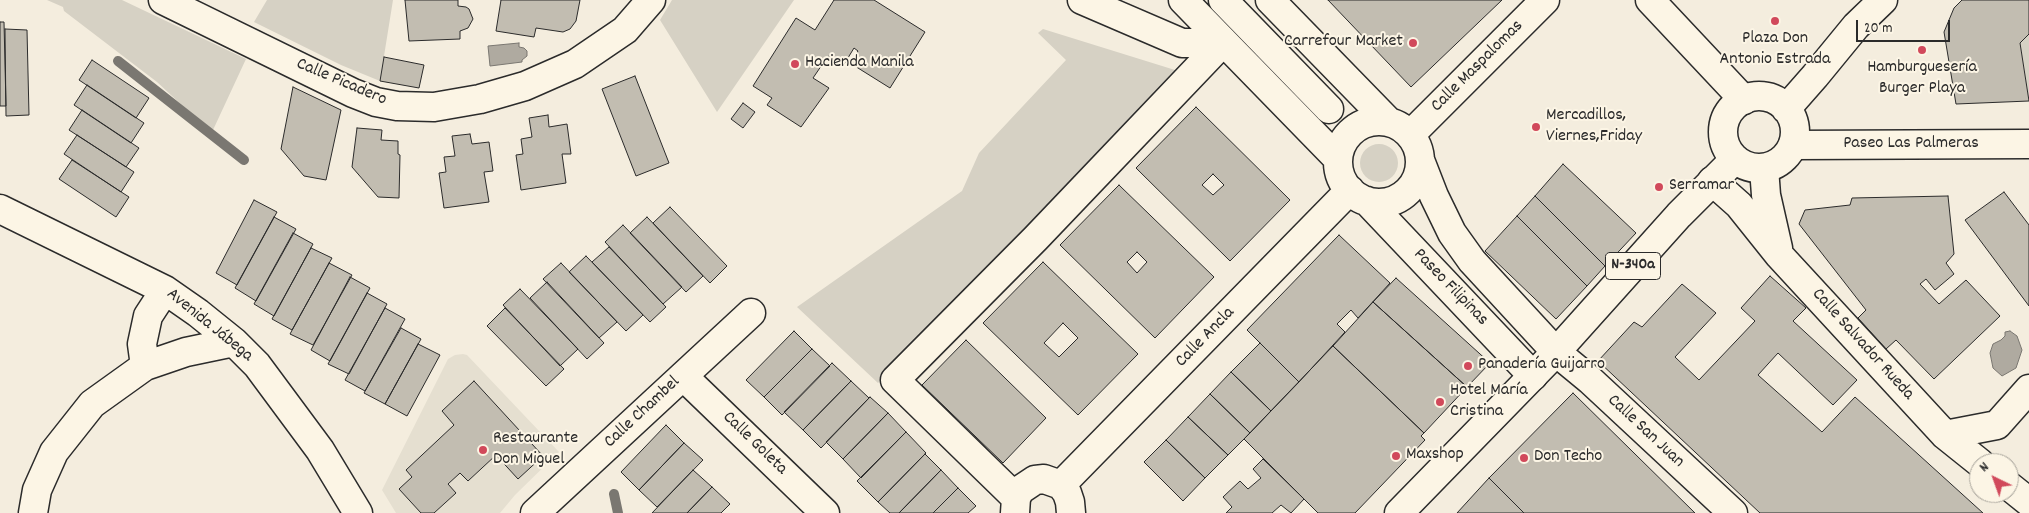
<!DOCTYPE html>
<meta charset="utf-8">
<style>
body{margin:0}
#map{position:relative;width:2029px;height:513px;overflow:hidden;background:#f4edde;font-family:Dekko,sans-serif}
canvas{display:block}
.north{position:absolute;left:1969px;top:453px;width:50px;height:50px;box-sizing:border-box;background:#fcf5e5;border:1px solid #a8a49b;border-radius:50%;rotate:318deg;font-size:14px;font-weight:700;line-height:20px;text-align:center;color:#2b2b2b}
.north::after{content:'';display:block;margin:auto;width:18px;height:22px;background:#d1495b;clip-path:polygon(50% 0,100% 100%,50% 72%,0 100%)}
.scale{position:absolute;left:1856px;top:20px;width:94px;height:22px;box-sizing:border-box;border:2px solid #2b2b2b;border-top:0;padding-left:6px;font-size:15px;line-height:18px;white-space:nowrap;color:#2b2b2b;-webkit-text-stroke:4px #fcf5e5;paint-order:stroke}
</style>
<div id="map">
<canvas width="2029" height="513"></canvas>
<div class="north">N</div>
<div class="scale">20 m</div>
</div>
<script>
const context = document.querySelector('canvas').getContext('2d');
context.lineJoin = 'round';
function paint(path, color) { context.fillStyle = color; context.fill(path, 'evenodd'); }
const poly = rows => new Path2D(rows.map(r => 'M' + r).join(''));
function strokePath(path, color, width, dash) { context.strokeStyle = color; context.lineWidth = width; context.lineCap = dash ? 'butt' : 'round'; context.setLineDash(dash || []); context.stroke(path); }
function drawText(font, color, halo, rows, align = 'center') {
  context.font = font + ' Dekko,sans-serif'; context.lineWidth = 4; context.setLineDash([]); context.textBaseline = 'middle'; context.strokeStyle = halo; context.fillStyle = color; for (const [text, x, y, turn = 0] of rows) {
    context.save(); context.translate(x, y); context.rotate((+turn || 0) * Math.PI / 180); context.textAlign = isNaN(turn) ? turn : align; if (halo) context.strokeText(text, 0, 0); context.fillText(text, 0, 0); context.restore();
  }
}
paint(poly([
 [463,354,467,355,559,452,515,495,500,513,396,513,382,490,448,359,455,355]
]), '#e5dfd0');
paint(poly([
 [47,0,122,0,246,59,213,130,186,109,157,82,64,11,63,7],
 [267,0,393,0,380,81,341,65,254,22],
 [672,0,794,0,717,112,660,20],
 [1043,29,1175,70,1180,75,878,383,797,307,962,191,979,153,1066,60,1038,33],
 [2029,34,2029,100,2020,43],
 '1360 163a19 19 0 1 1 38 0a19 19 0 1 1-38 0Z'
]), '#d6d1c4');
const water = poly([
 [519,43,519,47,524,48,527,51,527,56,522,60,522,62,490,66,488,46,519,43],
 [2010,331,2017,336,2022,350,2016,368,2002,376,1993,368,1990,353,1993,344,2001,340,2005,336,2005,332,2010,331]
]);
paint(water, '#afaaa0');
strokePath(water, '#7a7771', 1);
strokePath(poly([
 [118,61,244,160],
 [614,494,618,513]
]), '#7a7771', 10);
const building = poly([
 [405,0,458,0,458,6,466,7,469,9,473,19,468,28,460,31,460,39,409,41,405,0],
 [501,0,580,0,576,21,570,29,563,32,536,28,534,37,496,31,501,0],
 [834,0,874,0,925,32,890,88,850,63,858,51,854,48,843,66,828,56,813,78,829,88,801,127,767,105,772,98,753,86,796,18,815,30,834,0],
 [1328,0,1502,0,1411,87,1328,0],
 [1962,0,2029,0,2029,34,2020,43,2029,101,1956,104,1944,32,1954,8,1962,0],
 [0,22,4,22,6,106,0,106,0,22],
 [5,29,27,30,29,115,6,116,5,29],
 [384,57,424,65,419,88,380,81,384,57],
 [92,60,149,98,136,118,79,80,92,60],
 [635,76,669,163,636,176,602,89,635,76],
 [87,85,144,123,131,143,74,105,87,85],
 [293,87,341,110,326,180,304,176,281,149,293,87],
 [743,103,755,112,743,128,731,119,743,103],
 [1196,107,1290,200,1230,261,1136,168,1196,107],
 [1213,174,1224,185,1213,195,1202,185,1213,174],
 [82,110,139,148,126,167,69,130,82,110],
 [548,115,549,127,567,124,571,154,562,154,566,183,521,190,516,155,523,154,521,139,532,137,529,118,548,115],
 [357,128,382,130,381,140,398,141,398,154,400,155,399,198,378,197,352,167,357,128],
 [470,134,472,144,489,142,493,171,484,172,489,202,444,208,439,173,446,172,444,157,455,156,452,136,470,134],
 [77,135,134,172,121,192,64,154,77,135],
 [72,160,129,197,116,217,59,179,72,160],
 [1563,164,1636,233,1605,266,1535,196,1563,164],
 [1119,185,1214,277,1155,338,1060,245,1119,185],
 [1137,252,1147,262,1137,273,1127,262,1137,252],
 [2004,192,2029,225,2029,306,1965,220,2004,192],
 [1535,196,1605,266,1587,286,1517,216,1535,196],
 [1948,196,1954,254,1946,263,1954,274,1935,290,1926,279,1920,284,1939,304,1966,280,2000,316,1934,379,1896,340,1886,349,1858,318,1866,310,1799,224,1805,210,1850,205,1852,198,1948,196],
 [254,200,277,212,237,285,216,273,254,200],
 [670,207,727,266,710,283,653,223,670,207],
 [1517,216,1587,286,1556,319,1485,251,1517,216],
 [274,217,296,229,256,301,235,288,274,217],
 [647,217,703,276,686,292,630,233,647,217],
 [623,225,682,287,663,304,605,242,623,225],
 [293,233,313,244,274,316,254,304,293,233],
 [1339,235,1390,283,1358,318,1351,310,1337,324,1345,332,1299,382,1247,330,1339,235],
 [609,247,666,307,650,322,592,262,609,247],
 [311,248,332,258,292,330,272,319,311,248],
 [586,256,643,315,626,331,569,272,586,256],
 [1043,262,1138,354,1078,415,983,323,1043,262],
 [1063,323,1078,338,1059,357,1044,343,1063,323],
 [329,263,352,275,313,345,290,334,329,263],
 [561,263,617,322,599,338,543,279,561,263],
 [1770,276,1806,308,1793,321,1857,380,1833,405,1778,353,1758,375,1822,432,1855,397,1983,513,1760,513,1598,361,1634,322,1642,327,1682,284,1716,313,1675,357,1699,380,1755,321,1741,308,1770,276],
 [350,277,370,288,330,361,311,350,350,277],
 [1396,278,1490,363,1467,387,1373,302,1396,278],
 [547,282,604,343,587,359,530,298,547,282],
 [520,289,578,349,560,366,503,305,520,289],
 [367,293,387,304,349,374,328,364,367,293],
 [1373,302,1467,387,1424,433,1333,346,1373,302],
 [385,308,405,319,365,391,345,380,385,308],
 [505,308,564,369,546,386,487,326,505,308],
 [401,328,421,339,385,404,364,393,401,328],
 [794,331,812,349,764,397,746,380,794,331],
 [966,340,1046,418,1003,463,922,385,966,340],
 [1260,343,1299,382,1271,411,1231,372,1260,343],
 [418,344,440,355,407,416,385,404,418,344],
 [1333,346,1424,433,1421,436,1425,440,1355,513,1318,513,1244,439,1333,346],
 [812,349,830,366,782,415,764,397,812,349],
 [832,363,851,381,803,430,784,412,832,363],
 [1231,372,1271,411,1250,433,1210,394,1231,372],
 [474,381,543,456,518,479,496,455,468,481,460,473,448,484,456,493,434,513,421,513,399,489,412,477,406,470,454,425,442,411,474,381],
 [851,381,869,398,821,448,803,430,851,381],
 [1573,393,1695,513,1524,513,1489,478,1573,393],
 [1210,394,1250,433,1228,455,1188,417,1210,394],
 [870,397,888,413,843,459,826,442,870,397],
 [888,413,906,432,861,478,843,459,888,413],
 [1188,417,1228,455,1205,478,1166,440,1188,417],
 [666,425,684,443,639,490,621,472,666,425],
 [906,432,926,453,878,502,857,481,906,432],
 [1166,440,1205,478,1183,501,1144,462,1166,440],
 [684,443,703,460,657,507,639,490,684,443],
 [925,454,941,470,899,513,890,513,878,502,925,454],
 [1263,459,1304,499,1291,513,1281,505,1272,513,1226,513,1232,507,1223,497,1240,481,1248,489,1261,478,1253,469,1263,459],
 [693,470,712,487,687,513,652,513,693,470],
 [941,470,958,488,933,513,899,513,941,470],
 [1489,478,1524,513,1457,513,1489,478],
 [712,487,730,504,721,513,687,513,712,487],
 [958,488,976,506,968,513,933,513,958,488]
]);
paint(building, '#c2bdb1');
strokePath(building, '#2b2b2b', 1);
const minor = poly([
 [163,0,353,93,376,102,397,106,434,107,480,99,525,86,575,64,625,30,651,0],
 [1082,0,1182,43,1223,42],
 [1183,0,1338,159],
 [1223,0,1329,109],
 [1270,0,1388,121],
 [1650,0,1744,100],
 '1338 162a41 41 0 1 1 82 0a41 41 0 1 1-82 0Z',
 [1410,135,1545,0],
 [1793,145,2029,144],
 [1420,160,1434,196,1452,233,1472,261,1556,352,1590,380,1733,513],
 [1764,168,1766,195,1778,248],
 [1712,181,1739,205,1779,255,1945,435,1980,463],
 [1367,201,1533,376],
 [0,209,165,290,198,313,234,342,257,365,320,450,358,513],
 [145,366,142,344,148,316,165,290],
 [683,376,825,513],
 [1945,435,1997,425,2029,389],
 [1061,485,1350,190],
 [2009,486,2029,502],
 [1016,498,895,380,1036,238,1223,42],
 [33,513,37,490,54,452,92,404,145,366,186,352,234,342],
 [535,513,751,313],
 [1015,513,1016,498,1020,490,1035,480,1044,479,1061,485,1067,493,1070,502,1071,513]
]);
const major = poly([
 '1723 132a36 36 0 1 1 72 0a36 36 0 1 1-72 0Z',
 [1786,109,1815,76,1856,26,1883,0],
 [1399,513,1556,352,1679,215,1735,159]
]);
strokePath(minor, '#2b2b2b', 31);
strokePath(major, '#2b2b2b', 31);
strokePath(minor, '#fcf5e5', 28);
strokePath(major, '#fcf5e5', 28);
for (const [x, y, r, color] of [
 [1775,21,5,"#d1495b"],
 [1413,43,5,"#d1495b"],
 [1922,50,5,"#d1495b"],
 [795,64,5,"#d1495b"],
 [1536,127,5,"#d1495b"],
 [1659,187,5,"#d1495b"],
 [1468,366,5,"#d1495b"],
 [1440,402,5,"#d1495b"],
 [483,450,5,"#d1495b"],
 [1396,456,5,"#d1495b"],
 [1524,458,5,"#d1495b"]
]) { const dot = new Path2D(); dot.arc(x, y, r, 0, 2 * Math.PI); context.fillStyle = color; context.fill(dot); strokePath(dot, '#fcf5e5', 2); }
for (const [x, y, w] of [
 [1633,266,55]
]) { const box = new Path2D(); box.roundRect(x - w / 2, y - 13.5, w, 27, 4); context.fillStyle = '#fcf5e5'; context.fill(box); strokePath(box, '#2b2b2b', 1); }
drawText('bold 16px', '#2b2b2b', null, [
 ["N-340a",1633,266]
]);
drawText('18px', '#2b2b2b', '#fcf5e5', [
 ["Plaza Don",1775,40,"center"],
 ["Antonio Estrada",1775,61,"center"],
 ["Carrefour Market",1403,43,"right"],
 ["Hacienda Manila",805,64],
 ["Hamburguesería",1922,69,"center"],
 ["Burger Playa",1922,90,"center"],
 ["Mercadillos,",1546,117],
 ["Viernes,Friday",1546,138],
 ["Serramar",1669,187],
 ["Panadería Guijarro",1478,366],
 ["Hotel María",1450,392],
 ["Cristina",1450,413],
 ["Restaurante",493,440],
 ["Don Miguel",493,461],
 ["Maxshop",1406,456],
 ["Don Techo",1534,458]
], 'left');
drawText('18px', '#2b2b2b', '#fcf5e5', [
 ["Calle Maspalomas",1478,67,-45],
 ["Calle Picadero",341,83,23],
 ["Paseo Las Palmeras",1911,145],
 ["Paseo Filipinas",1450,288,46],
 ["Avenida Jábega",209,326,39],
 ["Calle Ancla",1206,338,-46],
 ["Calle Salvador Rueda",1862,345,48],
 ["Calle Chambel",643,413,-43],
 ["Calle San Juan",1645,432,43],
 ["Calle Goleta",754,444,44]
]);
</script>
